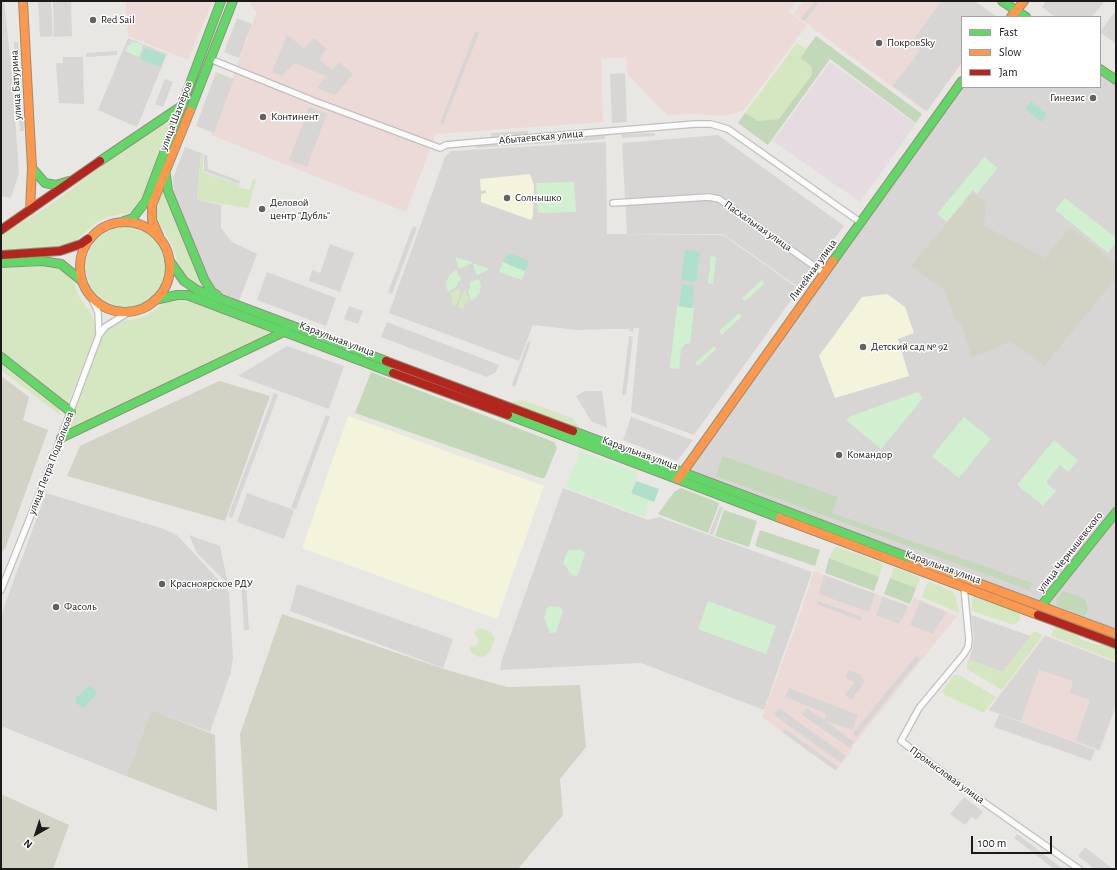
<!DOCTYPE html>
<meta charset="utf-8">
<style>
body{margin:0}
#map{position:relative;width:1117px;height:870px;overflow:hidden;background:#e9e7e3;font-family:"Alegreya Sans",sans-serif}
canvas{display:block}
.frame{position:absolute;inset:0;border:2px solid #1a1a1a;pointer-events:none}
.legend{position:absolute;left:961px;top:16px;width:140px;height:72px;box-sizing:border-box;background:#fff;border:1px solid #a3a3a3;margin:0;padding:5px 7px;list-style:none;font-size:12px;color:#1a1a1a}
.legend li{display:flex;align-items:center;gap:8px;height:20px}
.legend b{width:20px;border:1px solid #a3a3a3}
.north{position:absolute;left:16px;top:814px;width:40px;height:40px;-webkit-text-stroke:3px #fff;paint-order:stroke;rotate:219deg;font-size:11px;font-weight:700;line-height:16px;text-align:center;color:#1a1a1a}
.north::after{content:'';display:block;margin:auto;width:14px;height:18px;background:#1a1a1a;clip-path:polygon(50% 0,100% 100%,50% 72%,0 100%)}
.scale{position:absolute;left:971px;top:836px;width:81px;height:18px;box-sizing:border-box;border:2px solid #1a1a1a;border-top:0;padding-left:5px;font-size:12px;line-height:14px;white-space:nowrap;color:#1a1a1a;-webkit-text-stroke:3px #fff;paint-order:stroke}
</style>
<div id="map">
<canvas width="1117" height="870"></canvas>
<div class="frame"></div>
<ul class="legend">
<li><b style="height:5px;background:#63d668"></b>Fast</li>
<li><b style="height:5px;background:#ff974d"></b>Slow</li>
<li><b style="height:5px;background:#b3261e"></b>Jam</li>
</ul>
<div class="north">N</div>
<div class="scale">100 m</div>
</div>
<script>
const context = document.querySelector('canvas').getContext('2d');
context.lineJoin = 'round';
function paint(path, color) { context.fillStyle = color; context.fill(path, 'evenodd'); }
const poly = rows => new Path2D(rows.map(r => 'M' + r).join(''));
function strokePath(path, color, width, dash) { context.strokeStyle = color; context.lineWidth = width; context.lineCap = dash ? 'butt' : 'round'; context.setLineDash(dash || []); context.stroke(path); }
function drawText(font, color, halo, rows, align = 'center') {
  context.font = font + ' "Alegreya Sans",sans-serif'; context.lineWidth = 3; context.setLineDash([]); context.textBaseline = 'middle'; context.strokeStyle = halo; context.fillStyle = color; for (const [text, x, y, turn = 0] of rows) {
    context.save(); context.translate(x, y); context.rotate((+turn || 0) * Math.PI / 180); context.textAlign = isNaN(turn) ? turn : align; if (halo) context.strokeText(text, 0, 0); context.fillText(text, 0, 0); context.restore();
  }
}
paint(poly([
 [1,1,4,1,12,74,19,173,11,198,1,196],
 [1116,10,1116,44,1100,32],
 [128,38,167,54,137,127,98,110],
 [1100,69,1116,80,1116,634,683,472,962,87,1100,87],
 [718,135,844,226,798,287,723,234,627,234,622,143],
 [606,142,607,234,723,235,799,289,694,435,631,412,639,328,577,330,533,325,519,361,389,313,445,157,451,151],
 [563,488,648,520,659,517,812,572,764,710,641,663,500,670,502,659],
 [46,493,164,529,177,535,201,561,229,592,233,657,231,672,210,732,152,710,126,776,1,726,1,615]
]), '#d8d6d4');
paint(poly([
 [126,1,213,1,188,60,128,36],
 [251,1,796,1,789,12,807,25,745,109,736,113,723,116,693,114,667,115,627,74,626,57,601,59,603,122,436,134,406,212,211,135,257,12,251,6],
 [803,1,976,1,996,16,995,17,962,17,962,63,926,112,794,14],
 [814,571,910,606,914,597,957,616,852,747,853,748,836,771,762,717,797,623],
 [1045,635,1116,662,1116,706,1100,751,988,710]
]), '#ecdad7');
paint(poly([
 [830,62,916,124,860,202,773,141]
]), '#e7dbe2');
paint(poly([
 [530,174,534,185,533,216,531,220,481,202,481,194,486,193,486,190,481,191,480,179],
 [887,294,905,307,914,333,898,339,909,376,835,398,819,356,862,297],
 [348,416,544,486,497,619,302,548]
]), '#f4f4dc');
paint(poly([
 [38,1,51,1,53,36,40,37],
 [53,1,71,1,72,36,54,37],
 [815,1,820,1,805,21,801,19],
 [941,1,974,1,995,16,962,17,962,62,927,111,893,86,920,50,911,44],
 [1046,1,1105,1,1092,17,1055,17,1042,7],
 [237,18,252,24,239,58,224,52],
 [475,32,479,33,443,125,440,123],
 [287,35,304,48,314,38,327,49,319,59,332,70,339,62,353,74,335,95,317,88,326,76,294,63,282,76,272,72],
 [14,42,18,42,20,71,16,71],
 [117,51,117,55,86,57,86,53],
 [63,57,83,57,84,104,59,103,56,63,63,63],
 [216,72,234,79,214,133,196,126],
 [625,73,627,122,612,123,610,74],
 [165,79,173,82,163,107,155,104],
 [111,99,143,113,137,126,105,113],
 [18,102,22,102,24,131,20,131],
 [309,107,327,114,307,167,289,160],
 [528,131,528,135,491,137,491,133],
 [655,133,655,136,622,138,622,134],
 [605,135,605,139,476,148,476,145],
 [185,147,201,153,197,200,221,205,221,228,232,242,257,254,239,301,217,292,207,277,174,194,173,178],
 [204,155,207,155,208,169,240,181,239,184,204,171],
 [1073,156,1076,158,1049,191,1047,189],
 [1083,165,1093,173,1075,195,1066,187],
 [1001,168,1065,221,1040,253,986,225,987,202,979,196],
 [578,187,582,187,583,226,579,226],
 [478,202,510,213,509,217,477,205],
 [518,221,543,231,537,247,512,238],
 [413,226,417,228,392,294,388,292],
 [484,241,495,245,493,251,499,254,494,268,477,262],
 [330,244,354,253,340,292,309,281,312,270,320,273],
 [875,245,904,266,902,270,873,248],
 [613,247,629,249,629,260,635,261,627,329,610,329,608,273,611,263],
 [638,251,642,251,633,332,629,331],
 [448,260,451,261,437,300,474,314,489,272,493,273,476,318,432,302],
 [534,268,536,271,512,338,509,337],
 [267,272,336,298,326,326,257,300],
 [1116,284,1116,291,1055,366,1052,364],
 [349,306,363,311,358,324,344,319],
 [387,322,499,365,496,372,487,377,381,337],
 [960,325,970,359,966,360,956,326],
 [629,336,633,337,626,395,622,395],
 [528,341,531,342,515,387,512,385],
 [287,346,344,366,329,409,238,376],
 [1064,372,1116,414,1116,419,1061,375],
 [935,376,936,380,877,401,876,397],
 [1054,381,1110,427,1108,430,1051,385],
 [1035,384,1038,386,1017,414,1013,412],
 [585,391,602,391,607,428,591,421,576,396],
 [274,393,278,395,232,518,228,516],
 [989,393,1010,409,1007,412,987,396],
 [982,396,1010,418,1007,421,980,399],
 [924,399,927,402,884,454,881,452],
 [970,401,974,403,941,445,938,442],
 [326,415,330,417,296,509,291,508],
 [631,417,693,440,677,461,623,440],
 [1085,420,1101,433,1085,453,1069,440],
 [847,423,880,451,878,454,844,426],
 [942,425,945,427,894,491,890,488],
 [835,430,838,432,815,460,812,458],
 [1053,432,1083,455,1080,458,1051,435],
 [1048,436,1051,439,1012,488,1009,486],
 [990,441,993,444,965,479,962,476],
 [997,446,1000,448,964,492,961,490],
 [737,447,790,466,789,470,736,451],
 [811,469,884,495,882,498,810,472],
 [1116,479,1116,485,1057,560,1053,558],
 [247,493,294,510,284,539,237,522],
 [562,494,635,519,634,523,561,497],
 [60,498,88,508,63,574,37,563],
 [838,498,1019,562,1013,576,834,513],
 [901,502,964,525,963,528,899,506],
 [720,506,723,508,713,535,709,534],
 [600,517,624,526,622,530,598,522],
 [660,518,704,534,703,537,659,521],
 [648,524,652,525,635,571,631,570],
 [661,530,699,543,698,547,659,533],
 [979,530,1045,553,1044,557,978,534],
 [189,535,220,546,228,584,197,553],
 [1106,535,1107,541,1089,563,1085,562],
 [653,536,656,537,644,569,641,568],
 [709,537,712,539,706,557,708,552,712,553,696,594,693,592,706,559,702,557],
 [978,538,1047,562,1045,565,976,541],
 [728,556,757,566,755,571,726,560],
 [194,560,197,565,183,604,179,603],
 [668,561,696,571,689,590,661,580],
 [770,571,793,580,791,584,769,576],
 [644,575,696,595,682,631,623,609,635,578,642,580],
 [824,575,875,594,869,612,819,594],
 [804,581,808,582,798,611,794,609],
 [1070,581,1116,597,1116,626,1086,616,1092,600,1063,590],
 [241,582,246,582,249,630,244,630],
 [297,584,453,639,443,668,290,611],
 [700,591,704,592,684,646,681,645],
 [883,597,908,606,902,620,886,614,900,620,899,624,876,615],
 [818,601,862,617,861,621,817,604],
 [920,601,946,612,933,634,910,625],
 [104,606,166,629,164,633,103,610],
 [971,615,1031,636,1003,672,969,660,973,647,974,636],
 [601,619,605,620,588,664,585,662],
 [791,619,795,620,776,672,772,671],
 [74,631,78,633,62,680,58,678],
 [1045,636,1116,663,1116,705,1099,750,1076,741,1090,700,1070,693,1073,681,1039,670,1021,721,989,710],
 [916,656,920,659,856,737,853,733],
 [582,660,582,664,535,667,535,662],
 [849,670,860,674,865,682,851,700,845,695,855,682,845,678],
 [679,672,753,701,751,704,677,676],
 [166,673,181,678,198,678,205,681,190,720,153,705],
 [769,679,773,680,763,708,760,707],
 [789,688,858,715,852,730,824,720,854,742,850,748,802,715,807,708,824,720,827,714,785,697],
 [50,703,99,721,98,725,49,707],
 [779,708,846,756,841,763,774,715],
 [999,714,1095,750,1091,761,994,727],
 [785,729,838,767,835,770,782,732],
 [964,797,983,812,976,820,972,817,965,825,950,814],
 [1017,834,1063,869,1054,869,1014,838],
 [1085,847,1113,869,1095,869,1078,856]
]), '#d7d6d4');
paint(poly([
 [972,193,986,202,984,226,1045,258,1070,227,1116,264,1116,278,1044,366,1011,341,972,358,961,324,956,323,944,289,911,266],
 [1,376,29,397,23,420,48,430,5,549,4,549,1,556],
 [219,381,270,396,225,521,67,476,80,446],
 [282,614,447,670,507,687,580,685,586,747,560,779,563,815,518,869,248,869,240,734],
 [152,710,215,735,217,811,126,776],
 [1,794,69,825,53,869,1,869]
]), '#d2d2c5');
paint(poly([
 [797,43,806,49,800,58,811,66,812,73,779,119,758,121,745,113],
 [164,123,168,124,168,129,157,163,147,190,140,203,135,209,129,213,111,216,97,222,75,241,68,244,57,247,1,250,1,236,26,219,38,213,72,189,88,176],
 [201,153,203,153,203,172,240,185,239,188,250,190,253,179,256,180,248,208,197,200],
 [161,193,163,193,202,288,194,286,183,275,178,263,173,246,159,223,155,215,156,207],
 '86 267a40 40 0 1 1 80 0a40 40 0 1 1-80 0Z',
 [45,266,62,270,72,278,78,294,92,315,95,325,95,335,68,404,1,352,1,268],
 [458,289,461,291,456,306,452,305,452,299,450,294],
 [466,291,469,302,465,304,463,309,458,307,463,292],
 [183,297,277,330,67,431,103,333,115,323,146,316,168,300],
 [1,363,58,407,61,416,1,370],
 [522,400,572,418,580,428,510,402],
 [837,547,882,563,882,567,879,577,829,558,834,549],
 [894,568,896,568,919,577,920,579,916,588,890,578],
 [930,582,952,591,956,597,959,613,922,597,927,584],
 [974,596,1017,612,1020,616,1019,621,1014,625,972,611,972,599],
 [1055,627,1058,627,1072,632,1084,641,1099,645,1103,644,1116,649,1116,661,1051,636],
 [480,628,491,632,495,638,490,652,481,658,473,654,470,650,470,646,471,645,477,646,479,639,474,634,477,629],
 [1034,631,1043,635,1002,690,967,669,967,662,969,660,1003,672],
 [954,675,959,675,996,697,984,713,945,695,942,691]
]), '#d5e7c1');
paint(poly([
 [816,36,922,114,916,123,830,59,768,145,738,123,745,113,758,121,779,119,812,74,811,66,800,58],
 [371,372,554,442,557,448,546,475,544,478,541,478,355,413],
 [723,456,838,497,832,513,1032,583,1029,590,716,476],
 [681,488,717,502,719,504,708,533,658,514,674,492],
 [724,510,757,521,749,547,715,536],
 [760,530,820,550,815,566,755,546],
 [829,558,879,577,874,591,825,573],
 [890,578,916,588,910,604,884,594],
 [1063,591,1081,597,1086,601,1088,608,1085,616,1057,606,1056,600]
]), '#c3d8b8');
paint(poly([
 [132,41,143,45,139,57,125,51,128,45,130,46],
 [984,157,998,168,977,194,973,190,947,222,937,214],
 [574,182,576,212,538,213,536,183],
 [1065,198,1116,238,1116,242,1108,253,1055,210],
 [711,256,716,257,713,284,708,283],
 [455,257,472,262,472,263,459,269],
 [503,262,525,271,522,280,499,272],
 [473,263,490,269,477,275,474,269],
 [456,270,461,279,457,283,457,286,448,292,446,286,447,280,450,274],
 [479,279,481,285,480,292,476,298,471,301,468,291,470,288,470,282],
 [762,280,764,284,745,301,742,298],
 [677,306,694,308,690,343,685,344,681,349,679,369,670,368],
 [739,313,742,316,722,335,719,331],
 [714,346,716,349,698,366,695,363],
 [918,392,923,398,881,449,846,420,851,416],
 [964,417,991,439,959,478,932,456],
 [1054,440,1078,460,1068,472,1060,465,1046,482,1056,491,1043,506,1017,485],
 [580,451,638,473,630,493,650,501,644,517,566,487],
 [569,550,581,550,585,553,578,574,576,576,572,575,563,563,567,553],
 [708,601,776,626,766,654,698,629],
 [550,606,560,607,563,611,556,632,552,633,550,633,544,618,547,608]
]), '#d0f0d0');
paint(poly([
 [145,48,165,55,161,67,140,59],
 [1031,101,1047,114,1041,122,1025,109],
 [685,250,700,252,696,282,681,280],
 [510,253,526,260,528,261,528,264,525,271,503,262,506,256],
 [682,284,694,286,692,308,679,306],
 [636,481,659,489,654,502,631,493],
 [88,686,90,686,95,690,96,694,85,707,81,707,76,703,76,698]
]), '#aee0cc');
const street = poly([
 [210,59,314,101,440,148,446,145,466,143,695,124,711,124,728,129,860,222],
 [613,203,709,197,719,199,824,273],
 [91,297,98,312,99,335],
 [964,587,969,640,968,647,964,654,919,708,901,741,965,789,1079,869],
 [1,590,45,480,99,335,105,327,129,312]
]);
const fast = poly([
 [1002,1,1026,17],
 [1100,69,1116,80],
 [190,111,233,1],
 [100,161,183,105],
 [32,168,45,183,56,185,69,181],
 [166,175,168,191,204,279,212,292,217,295],
 [124,221,133,218,146,201,221,1],
 [169,260,184,281,197,290,386,361],
 [833,261,962,81],
 [1,263,42,261,61,264,82,281],
 [155,300,177,295,187,295,393,373],
 [1,357,71,412],
 [508,415,780,518],
 [573,431,913,559],
 [61,438,286,331],
 [1041,606,1116,512]
]);
const slow = poly([
 [23,1,32,168,30,210],
 [1011,17,1024,1],
 '80 267a45 45 0 1 1 90 0a45 45 0 1 1-90 0Z',
 [159,236,152,220,152,205,190,111],
 [678,479,833,261],
 [780,518,1038,615],
 [913,559,1116,634]
]);
const jam = poly([
 [1,230,100,161],
 [1,255,60,251,81,244,88,239],
 [386,361,573,431],
 [393,373,508,415],
 [1038,615,1116,644]
]);
strokePath(street, '#c1c0bf', 8);
strokePath(fast, '#90927c', 10);
strokePath(slow, '#90927c', 10);
strokePath(jam, '#90927c', 10);
strokePath(street, '#fcfbfb', 5.5);
strokePath(fast, '#63d668', 8);
strokePath(slow, '#ff974d', 8);
strokePath(jam, '#b3261e', 8);
for (const [x, y, r, color] of [
 [93,20,4,"#626260"],
 [879,43,4,"#626260"],
 [1093,98,4,"#626260"],
 [263,117,4,"#626260"],
 [507,198,4,"#626260"],
 [262,209,4,"#626260"],
 [863,347,4,"#626260"],
 [839,455,4,"#626260"],
 [162,584,4,"#626260"],
 [56,607,4,"#626260"]
]) { const dot = new Path2D(); dot.arc(x, y, r, 0, 2 * Math.PI); context.fillStyle = color; context.fill(dot); strokePath(dot, '#fff', 1.5); }
drawText('11px', '#1a1a1a', '#fff', [
 ["Red Sail",101,20],
 ["ПокровSky",887,43],
 ["Гинезис",1085,98,"right"],
 ["Континент",271,117],
 ["Солнышко",515,198],
 ["Деловой",270,203],
 ["центр \"Дубль\"",270,216],
 ["Детский сад № 92",871,347],
 ["Командор",847,455],
 ["Красноярское РДУ",170,584],
 ["Фасоль",64,607]
], 'left');
drawText('11px', '#1a1a1a', '#fff', [
 ["улица Батурина",16,85,-93],
 ["улица Шахтёров",176,116,-69],
 ["Абытаевская улица",541,137,-5],
 ["Пасхальная улица",758,226,35],
 ["Линейная улица",813,270,-54],
 ["Караульная улица",337,339,21],
 ["Караульная улица",640,453,20],
 ["улица Петра Подзолкова",51,463,-69],
 ["улица Чернышевского",1070,552,-52],
 ["Караульная улица",943,567,20],
 ["Промысловая улица",947,775,36]
]);
</script>
